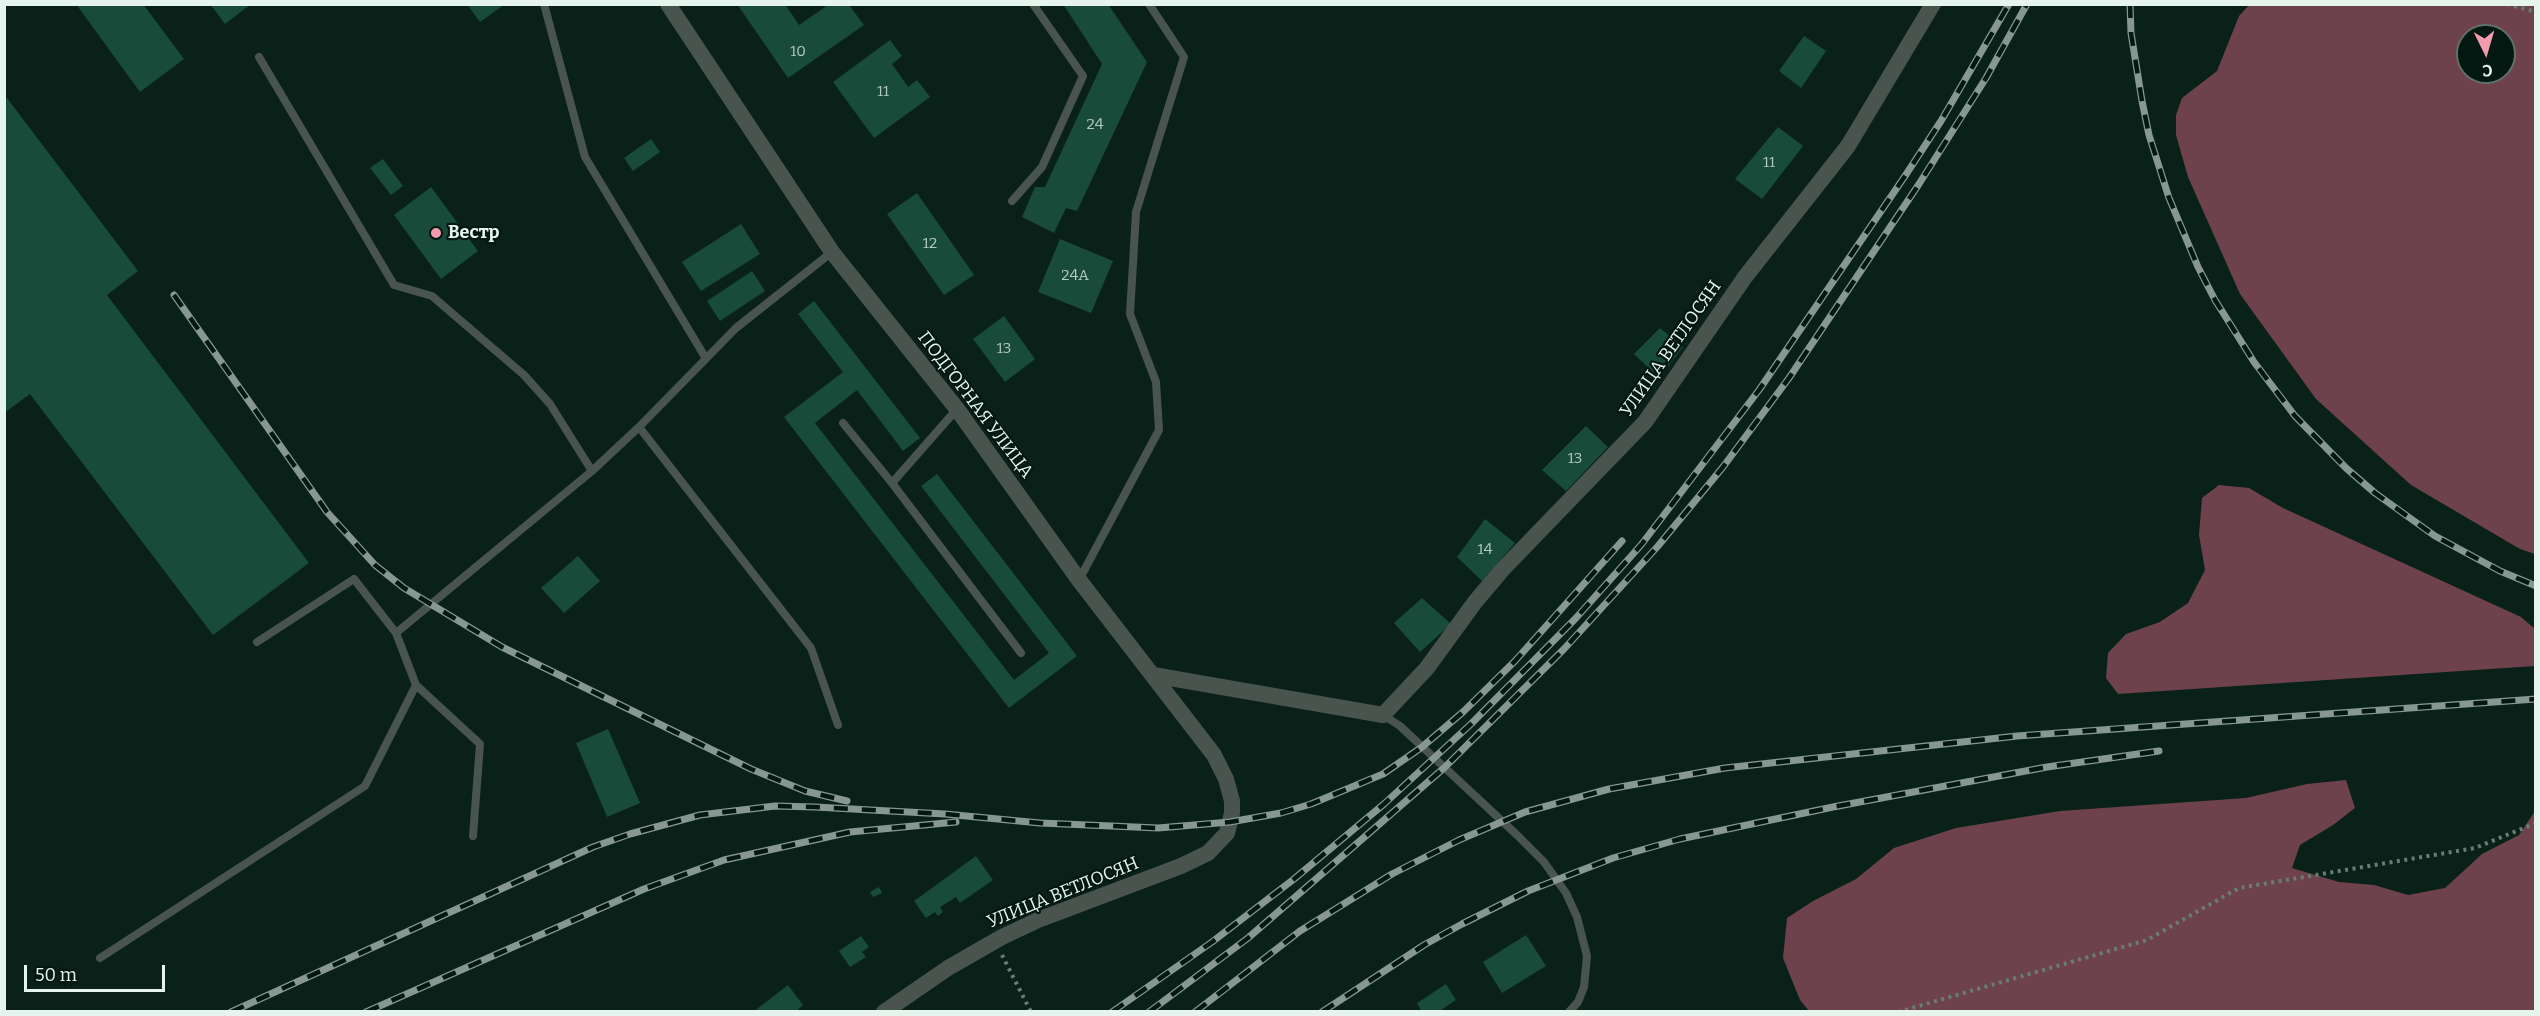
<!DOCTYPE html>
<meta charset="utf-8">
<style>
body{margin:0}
#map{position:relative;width:2540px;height:1016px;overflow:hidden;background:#0a2119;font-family:Bitter,serif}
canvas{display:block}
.frame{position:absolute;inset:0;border:6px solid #e6f4ee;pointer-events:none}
.north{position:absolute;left:2456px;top:24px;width:60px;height:60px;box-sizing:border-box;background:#031810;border:2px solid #5e7069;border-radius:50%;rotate:175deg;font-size:16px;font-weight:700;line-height:24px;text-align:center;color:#e6f4ee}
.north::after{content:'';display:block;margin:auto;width:21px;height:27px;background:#f29aae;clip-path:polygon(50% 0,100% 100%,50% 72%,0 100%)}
.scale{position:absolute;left:24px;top:965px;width:141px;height:27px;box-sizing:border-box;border:3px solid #e6f4ee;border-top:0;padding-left:8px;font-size:18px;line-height:21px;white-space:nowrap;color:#e6f4ee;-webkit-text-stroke:4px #031810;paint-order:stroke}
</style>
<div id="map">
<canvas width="2540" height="1016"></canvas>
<div class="frame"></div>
<div class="north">С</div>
<div class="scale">50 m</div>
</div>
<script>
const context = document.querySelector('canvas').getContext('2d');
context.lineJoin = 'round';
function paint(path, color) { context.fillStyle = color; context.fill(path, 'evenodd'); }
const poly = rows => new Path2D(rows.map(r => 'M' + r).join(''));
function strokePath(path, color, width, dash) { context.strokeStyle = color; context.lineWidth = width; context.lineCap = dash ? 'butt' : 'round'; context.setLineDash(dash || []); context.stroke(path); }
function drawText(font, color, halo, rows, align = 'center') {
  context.font = font + ' Bitter,serif'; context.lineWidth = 4.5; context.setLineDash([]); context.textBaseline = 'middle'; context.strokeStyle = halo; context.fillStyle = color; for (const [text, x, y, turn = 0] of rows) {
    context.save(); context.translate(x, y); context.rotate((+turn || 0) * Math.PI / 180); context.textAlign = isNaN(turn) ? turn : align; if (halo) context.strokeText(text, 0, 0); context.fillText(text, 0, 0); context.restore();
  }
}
paint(poly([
 [2250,4,2535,5,2535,554,2520,549,2411,485,2316,399,2240,294,2188,177,2176,135,2176,115,2182,98,2217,71,2239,16],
 [2468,36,2504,36,2504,72,2468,72],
 [2219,485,2249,488,2283,508,2521,617,2535,629,2535,666,2118,694,2106,678,2108,653,2126,634,2160,622,2188,603,2205,570,2199,535,2202,498],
 [2346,780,2355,808,2333,825,2300,845,2292,868,2339,882,2374,885,2408,895,2445,888,2482,854,2519,835,2535,811,2535,1011,1809,1011,1800,1000,1783,958,1787,918,1813,901,1856,879,1894,848,1956,828,2060,811,2246,798,2307,784]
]), '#6e424c');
paint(poly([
 [76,4,143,4,184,59,140,92],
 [210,4,251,4,225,24],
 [467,4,505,4,480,22],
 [737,4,785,4,799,25,828,5,849,5,864,25,788,78],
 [1063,4,1108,4,1147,62,1077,211,1066,208,1054,233,1022,217,1035,187,1045,187,1102,64],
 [1804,36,1826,51,1801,88,1779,71],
 [890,40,902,56,892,64,908,87,917,80,930,97,874,138,833,82],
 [7,98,138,271,107,295,309,563,213,635,30,394,4,413,4,100],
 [1778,127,1803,146,1762,199,1735,179],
 [651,139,660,152,633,171,624,158],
 [383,159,403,186,391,195,370,168],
 [431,187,478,251,441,279,394,215],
 [917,193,974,275,944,295,887,214],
 [741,224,760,254,701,291,682,262],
 [1060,239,1113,261,1091,313,1038,292],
 [752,271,765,291,720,321,707,301],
 [814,301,920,438,903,451,857,390,815,423,1014,680,1049,653,921,486,937,474,1077,656,1009,708,784,417,843,372,798,314],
 [1004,316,1035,359,1005,382,973,339],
 [1660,328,1683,347,1659,378,1634,354],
 [1586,426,1608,447,1566,491,1542,470],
 [1485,519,1515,543,1482,581,1457,557],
 [578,556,600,581,564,613,541,588],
 [1422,598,1451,624,1420,652,1394,623],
 [608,729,640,803,607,817,576,743],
 [976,856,993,880,960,903,956,897,940,907,943,912,938,916,935,912,926,918,914,901],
 [879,887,882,893,873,897,870,892],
 [1526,935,1546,966,1502,993,1483,962],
 [861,936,869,947,862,952,866,957,850,967,839,951],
 [1446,984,1456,1000,1438,1012,1422,1012,1417,1003],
 [788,985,803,1005,795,1012,753,1012]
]), '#194b3a');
strokePath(poly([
 [2507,4,2536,12],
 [1002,955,1031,1012],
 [1898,1012,2147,940,2239,888,2475,848,2536,823]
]), '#697c75', 4, [3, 4.5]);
strokePath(poly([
 [544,4,585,157,705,357],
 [259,57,394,285,432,296,524,375,550,404,592,471],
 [1012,201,1042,167,1083,76,1033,4],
 [843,423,892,483,1021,653],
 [639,427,811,648,838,725],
 [892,483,957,409],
 [1079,580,1159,430,1156,382,1130,314,1136,212,1184,57,1149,4],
 [396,633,592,471,639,427,736,328,832,252],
 [416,685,480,744,473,836],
 [1383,715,1400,726,1517,835,1544,862,1566,893,1577,917,1587,956,1584,987,1578,1002,1569,1012],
 [100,958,365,786,416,685,396,633,354,579,257,642]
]), '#4a544f', 8);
strokePath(poly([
 [668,4,832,252,957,409,1079,580,1214,755,1226,779,1232,801,1232,813,1227,833,1208,853,1181,866,1038,920,1002,937,948,968,884,1012],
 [1153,675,1383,715,1427,668,1475,602,1502,570,1645,422,1745,277,1848,146,1933,4]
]), '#4a544f', 16);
const rail = poly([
 [2130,4,2131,33,2142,101,2149,135,2169,198,2198,267,2215,300,2254,362,2295,416,2346,468,2375,493,2435,536,2500,571,2536,586],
 [174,295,327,512,375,565,404,588,502,647,751,769,805,791,847,801],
 [231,1012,593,847,630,834,700,815,775,806,815,807,945,814,1040,823,1158,828,1230,822,1281,813,1311,804,1383,774,1422,747,1463,712,1515,661,1622,541],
 [366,1012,644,889,724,860,850,832,956,822],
 [1112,1012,1212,942,1294,879,1384,804,1471,724,1576,618,1641,545,1759,390,1905,176,1941,121,2009,4],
 [1149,1012,1248,938,1444,768,1564,649,1658,546,1723,467,1789,378,1919,184,1986,78,2027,4],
 [1195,1012,1300,931,1392,874,1459,840,1525,812,1609,789,1725,768,2017,736,2536,699],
 [1322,1012,1424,945,1462,924,1528,891,1613,858,1680,839,1833,807,2047,767,2159,751]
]);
strokePath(rail, '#869891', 7);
strokePath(rail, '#031810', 4.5, [14]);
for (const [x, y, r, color] of [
 [436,233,6,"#f29aae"]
]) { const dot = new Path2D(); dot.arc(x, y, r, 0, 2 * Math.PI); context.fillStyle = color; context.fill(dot); strokePath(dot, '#031810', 2); }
drawText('15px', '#b3cac1', null, [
 ["10",798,52],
 ["11",883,92],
 ["24",1095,125],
 ["11",1769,163],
 ["12",930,244],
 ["24А",1075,276],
 ["13",1004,349],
 ["13",1575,459],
 ["14",1485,550]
]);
drawText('bold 18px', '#e6f4ee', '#031810', [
 ["Вестр",448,233]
], 'left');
drawText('18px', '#e6f4ee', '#031810', [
 ["УЛИЦА ВЕТЛОСЯН",1671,349,-55],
 ["ПОДГОРНАЯ УЛИЦА",975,405,53],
 ["УЛИЦА ВЕТЛОСЯН",1063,893,-22]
]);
</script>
